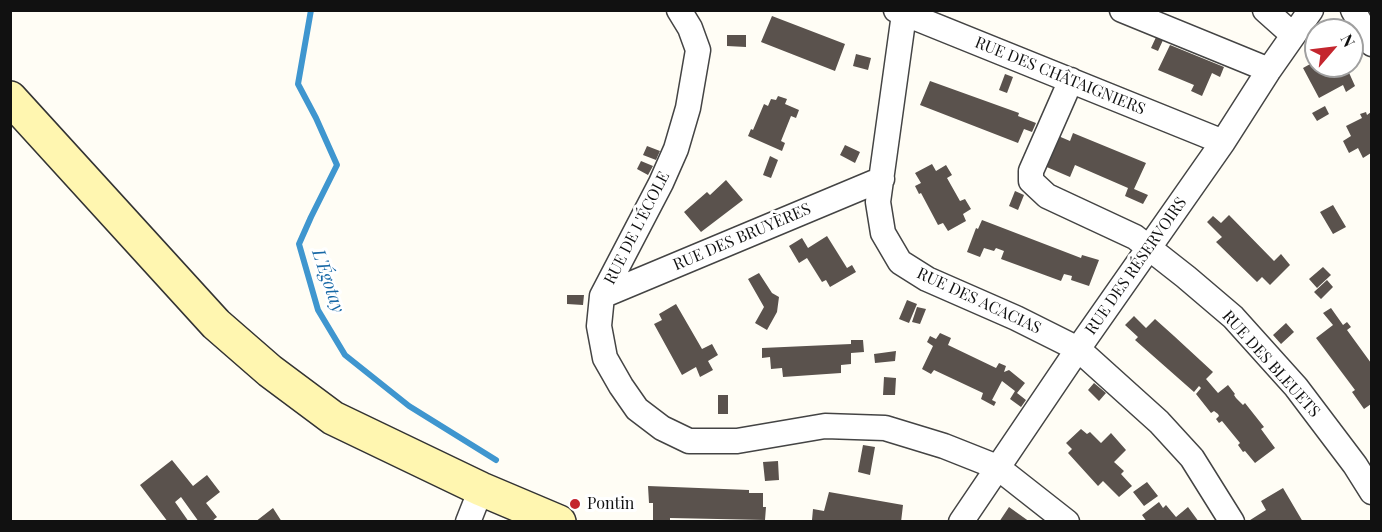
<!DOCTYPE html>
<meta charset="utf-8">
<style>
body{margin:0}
#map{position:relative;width:1382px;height:532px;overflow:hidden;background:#fffdf5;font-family:"Playfair Display",serif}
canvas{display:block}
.frame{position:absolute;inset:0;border:12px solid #111;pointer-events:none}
.north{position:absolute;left:1304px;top:18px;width:60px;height:60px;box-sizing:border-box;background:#fff;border:2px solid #a0a0a0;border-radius:50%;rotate:62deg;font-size:16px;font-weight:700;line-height:24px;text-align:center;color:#111}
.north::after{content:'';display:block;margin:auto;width:21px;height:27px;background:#c4262e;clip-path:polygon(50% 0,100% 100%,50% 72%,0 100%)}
</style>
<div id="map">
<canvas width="1382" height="532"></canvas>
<div class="frame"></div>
<div class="north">N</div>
</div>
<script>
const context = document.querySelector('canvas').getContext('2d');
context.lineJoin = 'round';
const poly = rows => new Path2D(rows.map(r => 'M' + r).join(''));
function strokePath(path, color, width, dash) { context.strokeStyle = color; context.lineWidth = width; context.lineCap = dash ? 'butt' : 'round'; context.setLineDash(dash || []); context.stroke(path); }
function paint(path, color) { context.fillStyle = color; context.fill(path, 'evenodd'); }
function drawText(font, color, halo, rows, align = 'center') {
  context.font = font + ' "Playfair Display",serif'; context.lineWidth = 6; context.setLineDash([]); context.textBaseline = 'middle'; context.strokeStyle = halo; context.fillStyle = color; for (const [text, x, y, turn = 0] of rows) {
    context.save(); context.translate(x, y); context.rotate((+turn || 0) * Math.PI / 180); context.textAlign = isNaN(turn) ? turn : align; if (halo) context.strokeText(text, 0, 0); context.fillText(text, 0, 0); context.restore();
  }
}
strokePath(poly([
 [311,10,298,84,316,118,337,165,311,217,299,244,318,310,345,355,409,406,496,460]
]), '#3f96cf', 6);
paint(poly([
 [772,16,845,44,835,71,761,42],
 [727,35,746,35,746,47,727,46],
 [1157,35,1164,38,1158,51,1151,48],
 [1170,45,1224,67,1220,77,1212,73,1202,96,1191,91,1194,85,1158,70],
 [856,54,871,58,868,70,853,66],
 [1316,54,1316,66,1346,66,1355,86,1346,92,1343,85,1319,98,1303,68,1312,63,1309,57],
 [1005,74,1013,77,1007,93,999,90],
 [930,81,1019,113,1018,116,1036,123,1032,132,1024,129,1018,143,920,105],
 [778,96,787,99,785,104,799,110,796,118,791,116,781,141,785,143,782,151,748,136,751,129,753,130,764,104,768,106,771,99,776,100],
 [1325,106,1329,114,1317,121,1312,113],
 [1366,112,1367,115,1371,112,1371,153,1363,158,1358,148,1349,153,1343,141,1351,136,1346,126,1362,118,1360,114],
 [1073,133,1146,163,1134,189,1148,195,1143,204,1125,196,1128,188,1075,165,1070,177,1042,165,1056,135,1070,141],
 [845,145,860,152,855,163,840,155],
 [647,146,660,151,656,160,643,155],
 [770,156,778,160,771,178,763,175],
 [641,161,653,166,648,175,637,169],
 [932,164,936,171,946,165,952,175,947,178,960,201,965,199,971,209,963,214,966,221,948,231,943,223,938,225,921,193,919,194,915,186,921,183,915,173],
 [726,180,743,200,701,232,684,212,707,192,710,195],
 [1015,191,1024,195,1018,210,1009,206],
 [1333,205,1346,227,1333,234,1320,212],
 [1229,215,1274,261,1281,254,1290,265,1270,285,1262,277,1257,282,1216,242,1222,237,1207,222,1213,216,1221,223],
 [982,220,1081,258,1082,255,1099,260,1089,286,1071,280,1072,276,1064,274,1061,281,1001,259,1004,251,996,248,994,251,984,248,980,257,967,252,976,228,978,229],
 [827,236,847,268,852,265,856,272,830,287,826,280,822,282,807,258,799,263,789,246,802,238,808,248],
 [1323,267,1331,275,1317,288,1309,279],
 [759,273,772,293,779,297,777,312,767,330,755,323,764,307,748,279],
 [1327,280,1333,287,1321,299,1314,292],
 [567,295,584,295,583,305,567,304],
 [907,300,917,304,909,323,899,319],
 [676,304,702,349,712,344,718,355,708,361,713,370,700,377,696,367,682,375,654,324,662,320,659,314],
 [917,307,926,309,920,324,912,322],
 [1331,308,1343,325,1347,322,1351,327,1347,330,1371,363,1371,404,1364,409,1352,392,1355,390,1316,338,1333,325,1323,313],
 [1134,316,1146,328,1155,319,1174,336,1213,372,1206,379,1218,393,1228,385,1235,394,1234,395,1236,398,1243,405,1245,403,1264,427,1261,429,1275,448,1255,463,1245,451,1243,452,1238,445,1240,443,1222,421,1219,423,1216,419,1219,416,1218,414,1214,411,1211,413,1196,394,1201,388,1199,386,1194,392,1135,340,1138,337,1125,325],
 [1286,323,1294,332,1281,344,1273,335],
 [940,333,951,338,948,345,996,368,999,363,1006,366,1004,372,1009,370,1025,383,1017,393,1026,400,1021,407,1010,399,1015,391,1002,381,992,400,996,402,994,406,981,399,983,393,934,370,931,374,922,369,933,346,927,342,930,336,936,339],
 [851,340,863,340,864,352,851,353,851,364,841,365,841,373,783,377,782,368,771,369,770,357,762,358,762,348,851,344],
 [896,351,895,361,875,363,874,354],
 [884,377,896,378,895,395,883,395],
 [1094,383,1106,393,1099,401,1088,390],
 [718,395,728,395,728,414,718,414],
 [1081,429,1087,434,1090,432,1101,443,1111,433,1126,450,1114,462,1124,471,1121,474,1132,486,1119,497,1103,481,1098,486,1068,453,1072,449,1066,443],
 [863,445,875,447,870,475,858,472],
 [172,460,193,486,207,475,220,492,206,503,217,517,211,522,199,522,181,497,175,502,189,522,168,522,140,485],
 [778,461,779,480,765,481,763,462],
 [1147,482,1158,496,1144,506,1133,492],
 [648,486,749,490,749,493,763,493,763,507,766,507,765,520,670,518,670,521,653,520,653,503,649,503],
 [1283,488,1303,522,1247,522,1266,510,1261,501],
 [829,492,903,505,901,522,812,520,813,509,824,511],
 [1159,502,1163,508,1166,505,1176,517,1188,507,1199,522,1147,522,1142,515],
 [1009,507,1030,522,999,522],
 [273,508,282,522,255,522]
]), '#5a524d');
const minor = poly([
 [679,10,690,28,698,50,688,108,676,149,661,183,602,296,599,326,605,358,621,386,637,409,662,428,689,441,737,441,825,426,885,428,944,446,997,467,1067,522],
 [896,10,1223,142],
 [1122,10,1269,70],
 [1265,10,1293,35],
 [1353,10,1372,44],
 [904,14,878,202,883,233,900,262,927,279,1016,318,1078,349,1159,422,1192,458,1232,522],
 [1071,80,1031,171,1031,181,1047,196,1135,237,1186,277,1233,317,1296,387,1355,465,1372,492],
 [602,296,882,179],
 [468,522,481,489],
 [961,522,1078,349,1223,142,1269,70,1311,10]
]);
const secondary = poly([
 [10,98,216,324,270,371,333,418,481,489,559,522]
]);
strokePath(minor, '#444', 27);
strokePath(secondary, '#333', 36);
strokePath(minor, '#fff', 24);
strokePath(secondary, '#fff6b0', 33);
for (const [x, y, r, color] of [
 [575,504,6,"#c4262e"]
]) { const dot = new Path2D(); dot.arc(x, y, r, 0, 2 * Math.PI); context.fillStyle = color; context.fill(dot); strokePath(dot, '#fff', 2); }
drawText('16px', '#111', '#fff', [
 ["RUE DES CHÂTAIGNIERS",1060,76,22],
 ["RUE DE L'ÉCOLE",637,228,-63],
 ["RUE DES BRUYÈRES",742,237,-23],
 ["RUE DES RÉSERVOIRS",1136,266,-55],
 ["RUE DES ACACIAS",979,301,25],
 ["RUE DES BLEUETS",1271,364,48]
]);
drawText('16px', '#111', '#fff', [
 ["Pontin",587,504]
], 'left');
drawText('italic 18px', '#1768a6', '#fff', [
 ["L'Égotay",328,281,71]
]);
</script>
